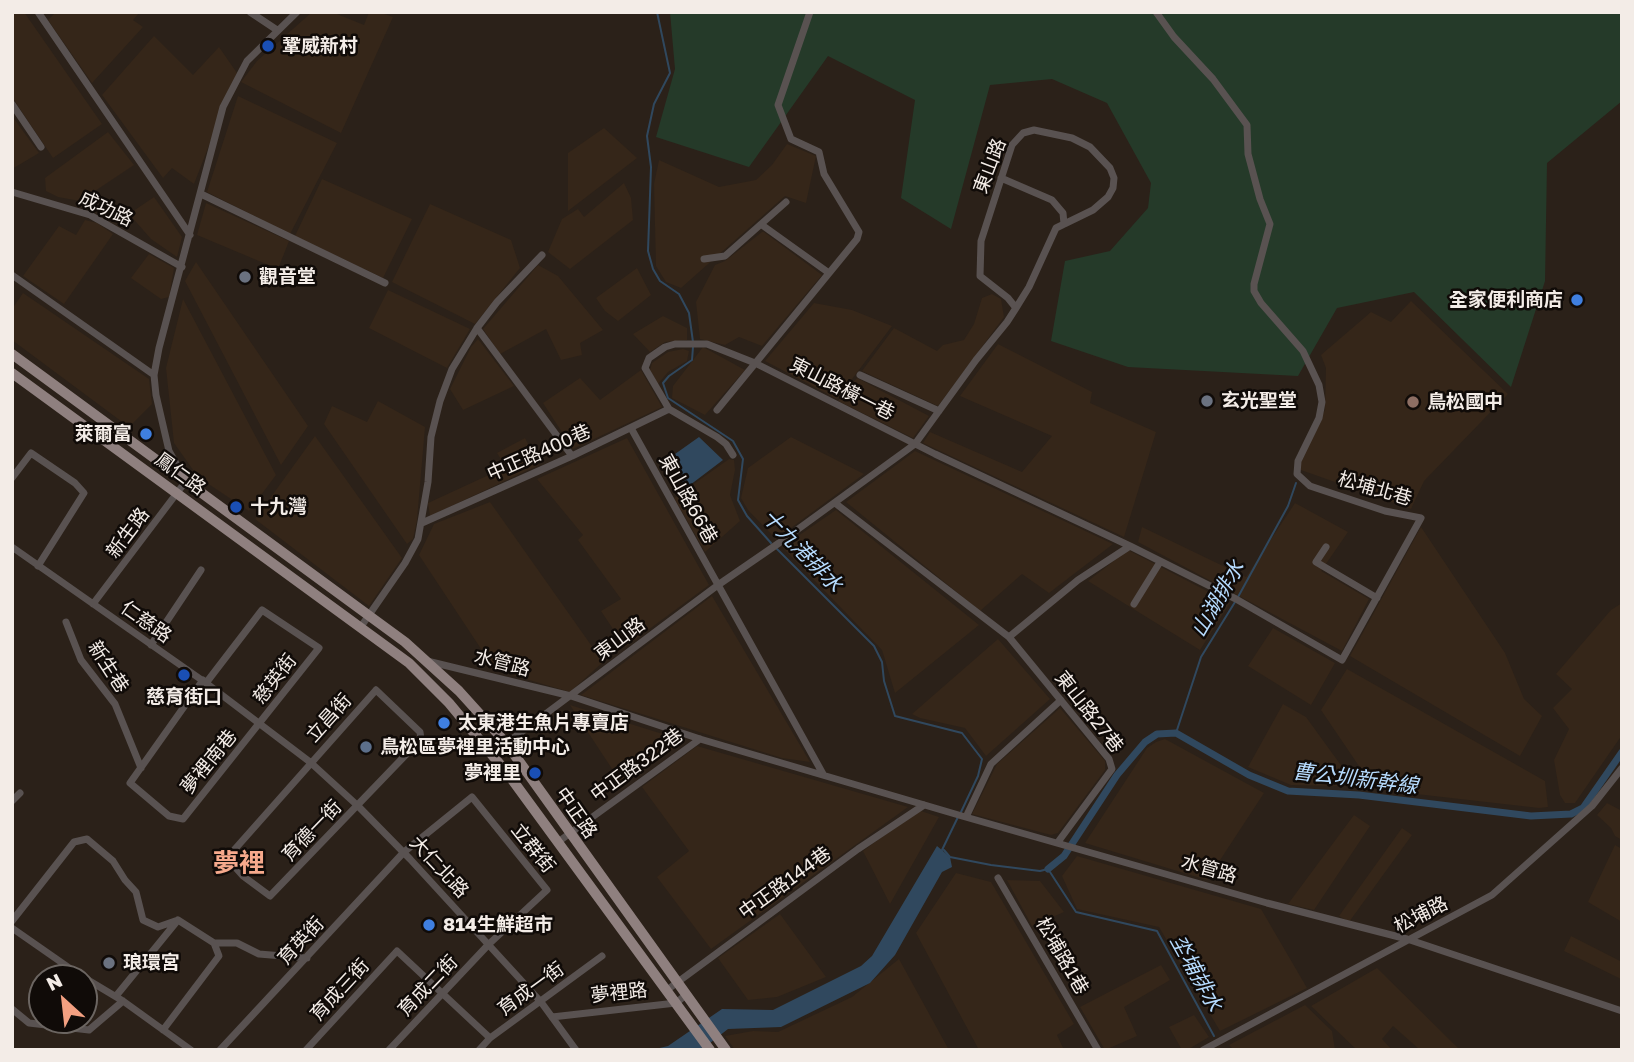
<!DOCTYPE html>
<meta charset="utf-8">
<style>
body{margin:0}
#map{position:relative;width:1634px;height:1062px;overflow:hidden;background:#2b2119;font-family:"Golos Text",sans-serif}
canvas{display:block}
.frame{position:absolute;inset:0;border:14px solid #f3ece7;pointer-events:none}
.north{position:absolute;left:28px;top:964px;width:70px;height:70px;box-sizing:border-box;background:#100b08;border:2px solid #6b6561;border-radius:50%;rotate:333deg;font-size:19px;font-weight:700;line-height:28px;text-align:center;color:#f3ece7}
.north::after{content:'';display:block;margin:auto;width:24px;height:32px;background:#f3a081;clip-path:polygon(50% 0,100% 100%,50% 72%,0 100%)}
</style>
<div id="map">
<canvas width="1634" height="1062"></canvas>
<div class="frame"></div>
<div class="north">N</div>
</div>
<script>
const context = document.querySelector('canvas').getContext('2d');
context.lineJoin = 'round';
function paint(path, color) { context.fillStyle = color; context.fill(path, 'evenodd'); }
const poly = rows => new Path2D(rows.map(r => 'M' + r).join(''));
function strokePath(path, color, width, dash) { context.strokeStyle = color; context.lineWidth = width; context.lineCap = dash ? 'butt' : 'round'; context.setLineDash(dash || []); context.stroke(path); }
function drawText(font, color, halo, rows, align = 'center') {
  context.font = font + ' "Golos Text","Noto Sans TC",sans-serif'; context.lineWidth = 5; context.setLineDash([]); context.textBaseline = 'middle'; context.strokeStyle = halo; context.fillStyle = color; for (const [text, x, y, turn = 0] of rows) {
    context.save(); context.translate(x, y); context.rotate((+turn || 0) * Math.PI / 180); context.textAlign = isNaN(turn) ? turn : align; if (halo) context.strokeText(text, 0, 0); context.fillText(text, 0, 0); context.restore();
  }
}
paint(poly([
 [12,12,24,12,102,124,53,158,12,97],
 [56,12,91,12,94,14,96,12,140,12,133,20,143,27,92,83,48,20],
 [312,12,332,12,364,25,369,12,379,12,393,17,341,133,241,82,257,61],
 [154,36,193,75,219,47,237,73,194,184,172,168,163,178,102,95],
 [238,96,337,143,290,234,207,192],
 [12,116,39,153,12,169],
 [604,128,637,158,568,211,568,153],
 [108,132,134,165,80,201,58,197,46,191,45,178],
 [787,144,816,156,806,203,785,196,681,288,666,282,656,266,654,184,659,160,719,187,756,180,772,165],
 [322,179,412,219,383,278,295,236],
 [624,183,631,198,633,220,570,269,548,252,562,219,578,209,584,217],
 [154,197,182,237,177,257,151,239,129,214],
 [206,203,289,241,278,269,197,235],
 [430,204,511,240,520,268,475,324,392,282],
 [85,220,97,223,113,234,64,304,23,276,59,226,76,235],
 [762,232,764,232,822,275,762,346,739,337,725,345,700,339,696,302,715,265,725,261],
 [149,254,174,268,169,297,161,299,131,278],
 [196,262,308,426,281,465,185,281],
 [538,265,558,276,603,330,580,343,582,355,561,360,546,329,500,354,483,329],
 [637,268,651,295,618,321,605,311,596,298],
 [388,290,470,329,447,368,369,328],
 [23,293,149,379,152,404,129,427,12,340,12,309],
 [992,294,1001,299,1004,317,938,406,862,371,894,328,937,351,943,345,964,340,974,324,982,298],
 [183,299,276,475,249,511,198,477,174,443,166,368],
 [1411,301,1508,394,1424,481,1411,509,1301,470,1300,456,1325,410,1326,368,1321,355,1371,312,1391,322],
 [814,303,852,310,892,326,837,399,765,361],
 [663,316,687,328,687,340,665,342,650,352,633,334],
 [478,339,514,386,463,410,450,389,471,347],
 [998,344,1092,392,1090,403,1156,432,1124,537,923,443,930,432,1022,472,1052,436,960,396],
 [703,347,745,370,705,415,672,398,673,386],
 [683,349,689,351,687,361,668,372,658,384,650,370,652,363,668,352],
 [641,370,662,407,573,449,543,403,580,378,600,400],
 [857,378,929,416,913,438,838,401],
 [378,401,425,427,417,520,413,539,407,544,324,424,332,406,367,422],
 [315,436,402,558,369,606,255,519],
 [791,437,864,474,776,539,748,510,741,498,748,468],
 [525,438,539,465,430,516,428,503,506,467,497,453],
 [627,438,709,585,625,647,601,611,621,599,578,540,583,535,537,479],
 [915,451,1113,544,1049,593,1022,574,980,611,846,502],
 [729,459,734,460,735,470,730,495,740,521,705,552,674,498],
 [490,502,603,662,570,692,495,670,419,555,434,524],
 [1295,503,1348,532,1321,571,1369,599,1342,651,1138,542,1142,527,1246,577],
 [836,510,979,625,895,693,882,650,782,547],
 [1421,527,1505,653,1524,699,1542,716,1520,756,1350,656],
 [1128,550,1230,603,1200,650,1088,581],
 [712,596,810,762,782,758,581,695],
 [1622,603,1622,735,1575,803,1565,803,1560,795,1554,760,1569,729,1553,708,1572,689,1556,674,1611,610],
 [1273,628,1335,663,1311,705,1248,666],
 [998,639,1050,699,986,756,965,728,920,718,912,714],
 [1347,669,1545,781,1548,807,1539,808,1390,791,1365,775,1321,710],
 [1283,704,1306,717,1348,775,1341,786,1291,785,1248,767],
 [570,705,685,741,622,784],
 [1060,708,1105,761,1105,770,1058,833,1051,835,972,814,997,764],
 [1165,739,1264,793,1207,880,1085,843,1147,748,1156,742],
 [697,746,908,807,711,949,657,877,689,851,642,787],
 [1607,803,1622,811,1622,840,1615,836,1611,828,1597,815],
 [918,810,939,817,890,904,863,851],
 [1354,815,1370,826,1314,910,1288,904],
 [1402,828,1412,835,1349,922,1339,916],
 [1615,845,1622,849,1622,922,1588,902],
 [1077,856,1261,909,1307,988,1220,1031,1159,927,1077,909,1062,876],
 [956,873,991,882,1074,1024,1057,1035,1064,1050,979,1050,916,933],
 [1007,880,1040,881,1064,912,1032,926],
 [780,914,826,977,777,997,748,1000,718,958],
 [1571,936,1622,962,1621,979,1564,951],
 [899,959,949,1050,735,1050,725,1036,753,1031,778,1032,852,997],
 [1161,965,1170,980,1124,1007,1137,1036,1105,1050,1080,1007],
 [1377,968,1460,1050,1420,1050,1393,1026,1382,1039,1392,1050,1357,1050,1311,1006],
 [1305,1005,1332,1031,1335,1050,1234,1050,1229,1045],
 [1194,1015,1209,1037,1187,1050,1182,1050,1169,1027]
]), '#352619');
paint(poly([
 [670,12,1622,12,1622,101,1547,163,1545,281,1511,387,1414,292,1337,308,1298,376,1128,367,1051,341,1065,261,1110,251,1148,208,1151,183,1107,103,1052,79,990,85,951,229,901,198,915,100,828,56,749,167,656,137,675,69]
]), '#253a29');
paint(poly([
 [699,437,723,460,690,485,684,486,668,459],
 [937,846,950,857,952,867,942,872,895,955,870,983,781,1027,728,1029,701,1050,651,1050,668,1046,722,1009,773,1010,861,966,872,956]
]), '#30485e');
strokePath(poly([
 [657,12,670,73,654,104,647,136,651,167,648,251,653,269,660,281,679,294,689,313,693,342],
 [693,347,692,360,669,376,663,383,668,398,733,441,743,459,738,500,747,516,771,543],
 [775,547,874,646,882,662,884,681,895,716,962,733,982,759,978,776,961,812],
 [1238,597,1288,506,1296,483],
 [1176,733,1201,657,1235,602],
 [942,850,958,817],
 [944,850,950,857,991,865,1040,871,1048,869,1076,912,1157,931,1214,1036]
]), '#30485e', 2);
strokePath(poly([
 [1048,869,1064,856,1117,775,1145,742,1157,734,1176,733,1249,775,1288,791,1359,795,1531,816,1571,814,1583,808,1622,752]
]), '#30485e', 7);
strokePath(poly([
 [38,12,190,235],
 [250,12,277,30],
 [12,104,41,147],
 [1001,178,1052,200,1063,213,1064,224],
 [12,192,90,215,182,267],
 [201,194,385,283],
 [762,225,829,273],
 [704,259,725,256,786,202],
 [12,275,154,375],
 [477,328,572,456],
 [860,375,939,411],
 [717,410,857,239,859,232,824,174,819,152,791,139,778,105,810,12],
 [631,428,823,774],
 [733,455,726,444,717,437,669,409,645,368,649,358,665,347,675,344,707,344,755,363,935,454,1130,546,1236,599,1342,660,1421,518,1385,511,1310,486,1297,474,1298,461,1319,418,1322,402,1319,385,1303,351,1261,303,1254,291,1254,284,1270,224,1260,199,1248,154,1247,125,1213,79,1174,37,1156,12],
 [12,478,31,453,75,483,84,493,38,566],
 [835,503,1009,637,1109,759,1112,769,1058,842],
 [422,523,572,456,669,409],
 [12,547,206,683,310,762,358,806,410,859,541,1002,576,1050],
 [1326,547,1316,562,1377,598],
 [93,604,186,481,169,451,156,395,154,375,159,348,223,107,247,61,297,12],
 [1134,604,1160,562],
 [66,622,81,660,115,704,141,768],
 [360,628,405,563,418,539,428,482,431,437,440,401,452,369,477,328,497,302,542,255],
 [1009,637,1078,580,1130,546],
 [151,645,201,570],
 [427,661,571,696,700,739,962,816,1267,903,1407,939,1622,1011],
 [203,680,130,783,169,816,183,819,319,648,262,610,206,683],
 [376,690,420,732,421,739,270,896,243,876,227,858,376,690],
 [492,754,718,585,779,543,915,444,976,360,1007,322,1016,308,1029,287,1056,228,1093,210,1108,197,1113,188,1114,178,1110,168,1090,147,1072,138,1034,130,1023,133,1012,145,981,241,980,276,1008,298,1016,308],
 [12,801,20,793],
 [966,817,991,764,1061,700],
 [558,842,700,739],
 [998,878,1098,1050],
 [12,921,74,842,87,839,113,861,125,880,136,892,143,920,158,927,178,920],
 [12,928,78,974,123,1001,191,1050],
 [214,943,237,943,259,954,307,958],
 [667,990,858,849,924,805],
 [116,996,178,920,214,943,219,956,163,1030],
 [12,1009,29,1023,89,1030,123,1001],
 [552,1017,676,1003,687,994],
 [220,1050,404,852,472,797,547,890,489,944,389,1050],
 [306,1050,397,951,490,1038],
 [479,1050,490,1038,602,956],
 [1203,1050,1492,895,1592,806,1622,768]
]), '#595251', 7);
strokePath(poly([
 [12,354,405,642,459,691,506,743,726,1050],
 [12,373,409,663,449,703,508,774,710,1050]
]), '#8f807f', 10);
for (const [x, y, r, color] of [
 [268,46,7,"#1a4fb4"],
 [245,277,7,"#6b7280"],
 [1577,300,7,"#3f7fe0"],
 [1207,401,7,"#6b7280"],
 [1413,402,7,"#8d6e63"],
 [146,434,7,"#3f7fe0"],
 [236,507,7,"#1a4fb4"],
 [184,675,7,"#1a4fb4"],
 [444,723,7,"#3f7fe0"],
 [366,747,7,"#5c6f8a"],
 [535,773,7,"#1a4fb4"],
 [429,925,7,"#3f7fe0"],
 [109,963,7,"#6b7280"]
]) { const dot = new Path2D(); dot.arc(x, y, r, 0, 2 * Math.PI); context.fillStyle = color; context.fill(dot); strokePath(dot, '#100b08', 2.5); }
drawText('bold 19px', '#f3ece7', '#100b08', [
 ["鞏威新村",282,46],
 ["觀音堂",259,277],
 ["全家便利商店",1563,300,"right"],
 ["玄光聖堂",1221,401],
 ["鳥松國中",1427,402],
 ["萊爾富",132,434,"right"],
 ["十九灣",250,507],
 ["慈育街口",184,697,"center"],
 ["太東港生魚片專賣店",458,723],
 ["鳥松區夢裡里活動中心",380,747],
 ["夢裡里",521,773,"right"],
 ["814生鮮超市",443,925],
 ["琅環宮",123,963]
], 'left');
drawText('19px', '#f3ece7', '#100b08', [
 ["東山路",990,166,-69],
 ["成功路",106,209,25],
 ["東山路橫一巷",842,389,27],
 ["中正路400巷",539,453,-24],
 ["鳳仁路",180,474,36],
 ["松埔北巷",1375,489,16],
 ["東山路66巷",688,499,61],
 ["新生路",128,533,-53],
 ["仁慈路",146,622,35],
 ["東山路",620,639,-37],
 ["水管路",502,663,14],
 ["新生巷",108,667,57],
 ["慈英街",275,679,-52],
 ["東山路27巷",1089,712,52],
 ["立昌街",329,718,-48],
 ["夢裡南巷",209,762,-51],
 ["中正路322巷",637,765,-36],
 ["中正路",576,813,55],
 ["育德一街",312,831,-46],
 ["立群街",533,848,51],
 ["大仁北路",439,867,47],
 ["水管路",1209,869,16],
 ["中正路144巷",785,883,-36],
 ["松埔路",1421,915,-27],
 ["育英街",301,941,-47],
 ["松埔路1巷",1062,956,60],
 ["育成二街",428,986,-46],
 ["育成一街",531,989,-36],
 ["育成三街",340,990,-47],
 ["夢裡路",619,993,-6]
]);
drawText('italic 21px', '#b6dbfe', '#100b08', [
 ["十九港排水",802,551,46],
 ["山湖排水",1218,599,-60],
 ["曹公圳新幹線",1355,779,7],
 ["坔埔排水",1196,973,61]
]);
drawText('bold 26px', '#f6a98c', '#100b08', [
 ["夢裡",239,864]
]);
</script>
